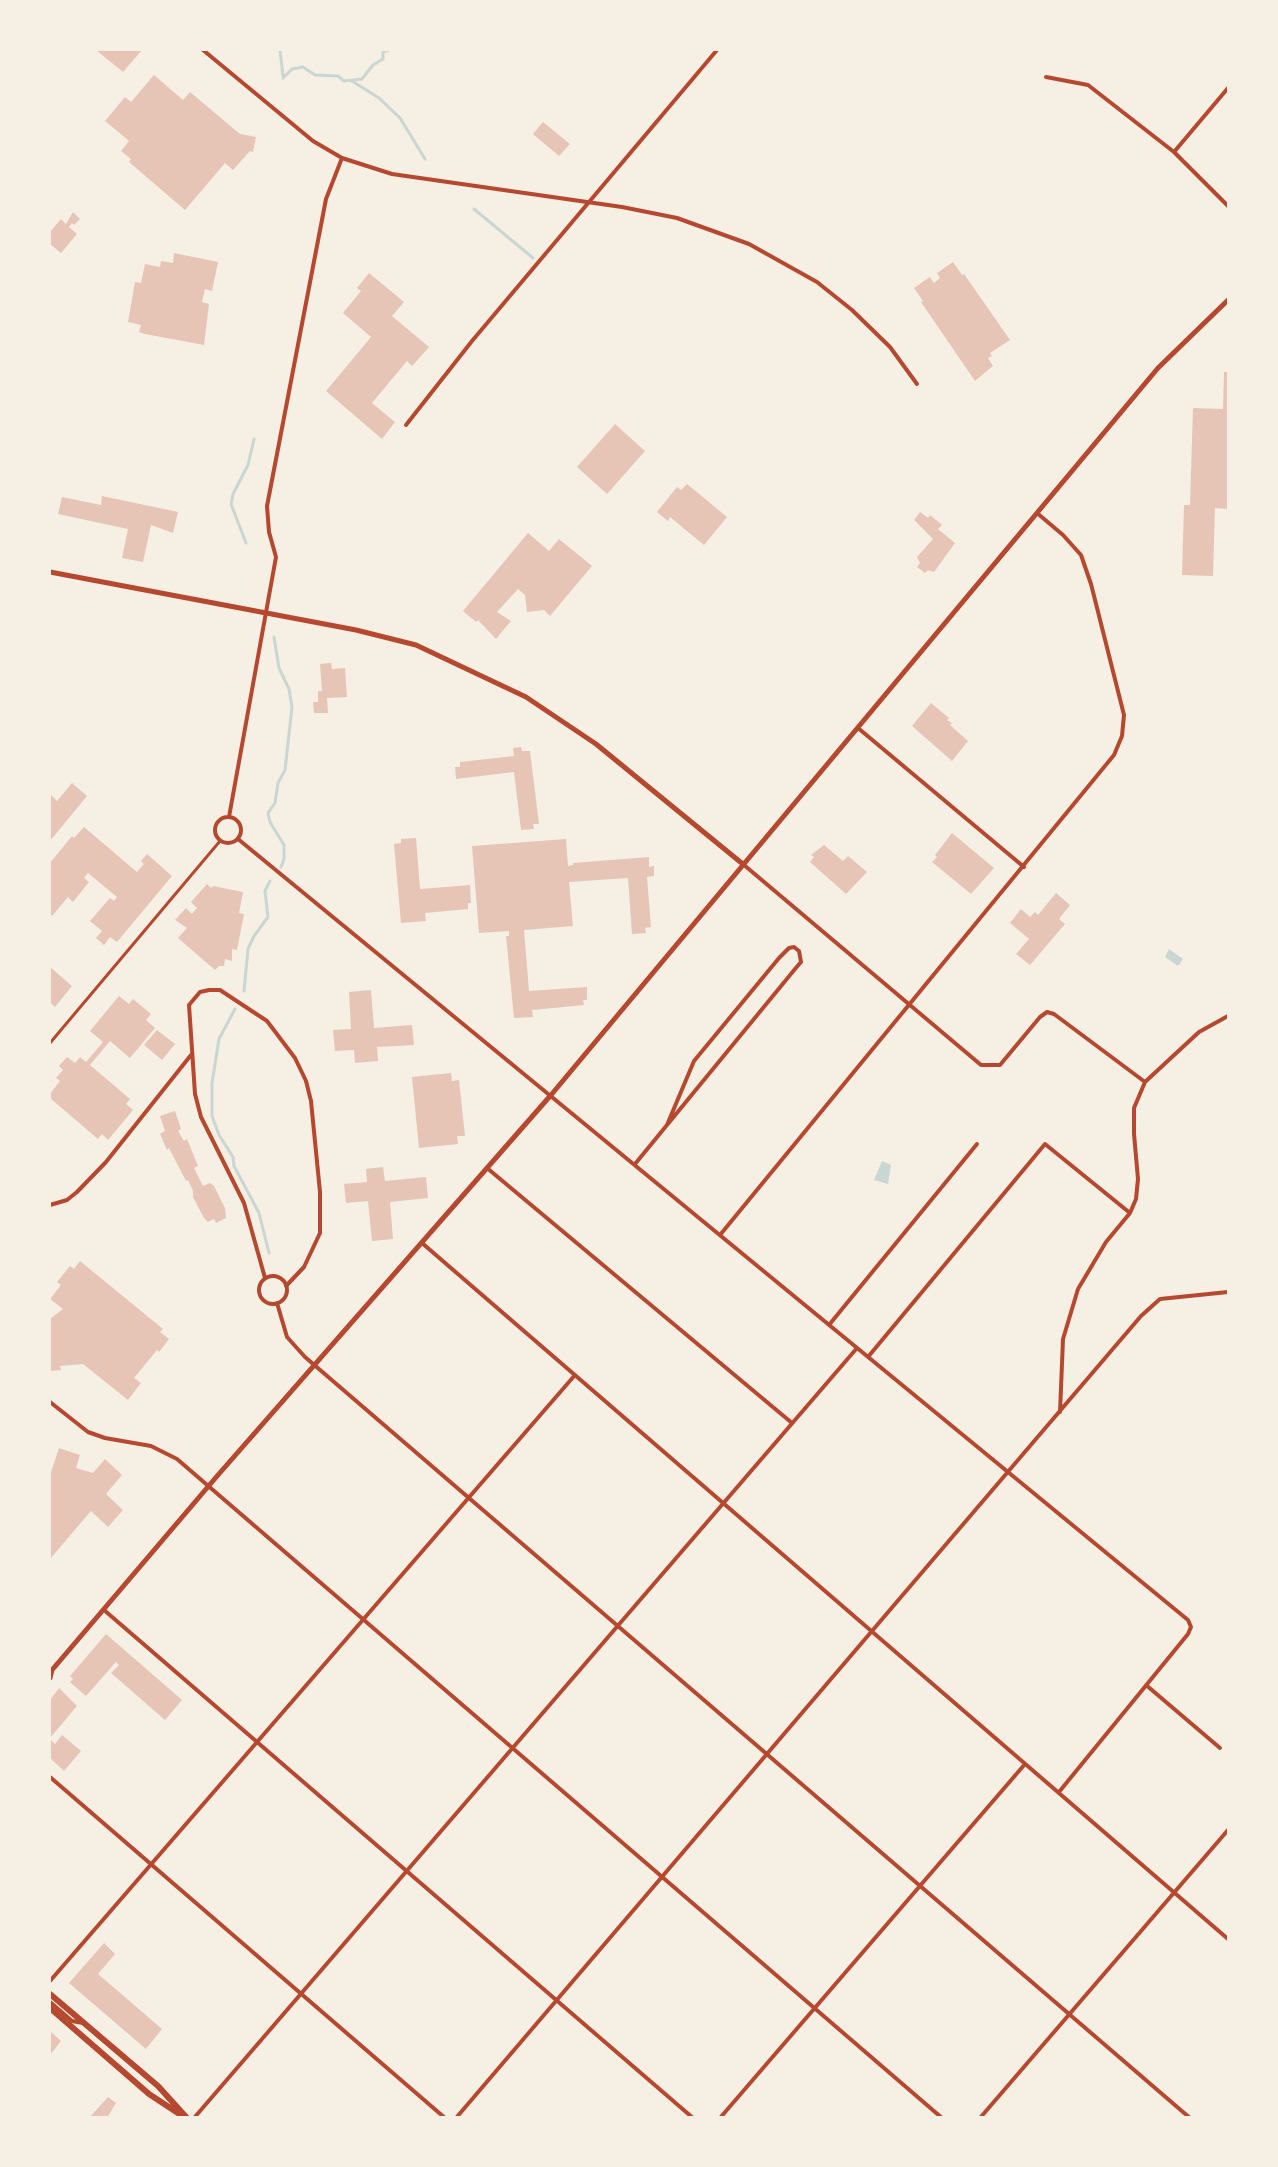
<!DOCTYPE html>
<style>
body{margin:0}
#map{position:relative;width:1278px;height:2167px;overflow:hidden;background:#f6efe4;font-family:"Archivo Narrow",sans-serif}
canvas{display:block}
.frame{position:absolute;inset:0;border:51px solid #f6efe4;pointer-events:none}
</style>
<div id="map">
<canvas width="1278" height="2167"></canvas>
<div class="frame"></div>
</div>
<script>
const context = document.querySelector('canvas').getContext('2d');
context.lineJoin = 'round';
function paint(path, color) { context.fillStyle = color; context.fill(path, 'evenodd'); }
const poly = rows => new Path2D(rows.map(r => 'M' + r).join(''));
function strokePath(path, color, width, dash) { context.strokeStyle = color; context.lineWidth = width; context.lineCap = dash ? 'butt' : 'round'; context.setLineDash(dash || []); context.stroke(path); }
paint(poly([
 [1169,949,1183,959,1178,966,1165,957],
 [882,1161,891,1165,888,1184,874,1180]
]), '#c9d6d2');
strokePath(poly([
 [280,50,283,76],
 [283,78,292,69,303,67,315,75,338,76,344,81,362,79,373,65,383,59,383,52,389,50],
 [352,81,379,98,400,118,425,159],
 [474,209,533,258],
 [246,543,231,504,233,494,248,465,254,439],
 [274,637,279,668,289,689,292,707,285,770,278,783,275,803,268,813,270,822,284,845,284,859,281,867],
 [244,991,248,949,254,936,268,917,265,891,270,881],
 [235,1009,219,1039,212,1083,212,1116,219,1135,233,1157,234,1166,259,1213,269,1253]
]), '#c9d6d2', 3);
paint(poly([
 [96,50,142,50,123,72],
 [154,75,183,100,190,92,240,134,256,137,253,152,250,151,233,170,225,163,185,210,129,162,131,159,121,151,129,141,105,121,125,97,131,102],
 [543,122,570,144,559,156,533,134],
 [73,212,80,219,74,225,72,223,69,227,77,234,61,253,50,244,50,232,61,219,66,224],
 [174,253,218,262,212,291,205,289,202,302,209,304,204,345,145,334,139,332,141,325,128,322,135,282,141,283,145,264,160,267,161,261,173,263],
 [953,262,962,275,964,274,1010,340,990,353,992,356,988,358,993,366,975,381,921,302,923,301,914,288,930,277,934,283,940,278,937,273],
 [369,273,404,302,392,316,429,347,412,366,407,361,372,403,395,422,382,439,326,391,371,337,343,313,361,291,357,288],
 [1224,372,1228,372,1228,509,1215,508,1213,576,1182,575,1184,505,1190,505,1193,408,1223,409],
 [615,424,645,451,607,494,577,467],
 [687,484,727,517,704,545,670,517,668,521,657,512,677,487,681,490],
 [102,496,178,512,173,533,151,525,143,562,122,558,128,529,58,514,62,497,101,505],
 [920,512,928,518,930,515,942,525,938,529,955,543,934,572,928,570,925,573,917,567,920,563,917,557,933,539,914,520],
 [528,533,549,551,559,539,592,566,550,616,544,610,527,612,525,595,518,589,497,612,511,621,496,639,478,620,476,622,463,611],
 [331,663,332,669,345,668,347,697,327,698,328,713,314,713,313,702,318,702,318,691,322,691,320,664],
 [931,703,949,718,947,720,952,723,950,725,968,741,952,761,912,726],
 [521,747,522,751,530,751,539,824,533,824,534,829,521,830,514,772,456,779,455,767,460,767,460,762,514,756,513,748],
 [72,783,87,796,50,841,50,794,57,801],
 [84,827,137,872,144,864,141,861,147,854,172,876,117,942,110,937,104,945,96,938,102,931,90,921,110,898,114,901,117,897,88,873,84,878,89,882,73,902,68,897,52,916,50,914,50,863,72,836,74,838],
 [952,833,994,868,971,894,932,862,937,857,935,855],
 [416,838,420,889,470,885,471,903,468,903,468,909,425,913,426,921,401,923,394,844,401,843,401,839],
 [566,839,568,866,573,865,573,863,649,857,649,867,654,866,654,876,647,877,651,927,645,928,646,933,632,934,628,878,569,882,573,926,524,930,529,991,587,987,587,1000,583,1000,584,1005,532,1010,533,1017,514,1018,506,936,509,936,509,931,479,933,472,846],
 [824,845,843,861,848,856,867,872,846,894,810,862,814,857,811,855],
 [207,884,211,888,213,886,243,892,239,913,244,914,237,950,232,949,232,961,225,959,224,966,219,966,215,970,178,938,187,928,175,920,186,908,192,914,197,908,191,902],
 [1056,893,1070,905,1059,919,1065,924,1030,965,1016,954,1029,939,1010,923,1021,909,1030,917,1035,912,1038,915],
 [50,967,72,986,55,1007,50,1002],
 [371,990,374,1028,412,1025,414,1045,377,1047,378,1061,355,1063,354,1050,335,1051,333,1030,351,1029,349,992],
 [119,996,129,1004,133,999,151,1014,146,1020,155,1028,130,1058,110,1041,90,1065,130,1099,126,1104,133,1110,108,1140,102,1134,98,1139,50,1098,50,1094,60,1081,56,1078,63,1070,59,1066,67,1057,75,1063,80,1057,86,1062,103,1042,90,1031],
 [157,1030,175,1044,162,1060,144,1045],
 [451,1073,452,1081,459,1080,465,1136,457,1136,458,1144,419,1148,412,1077],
 [175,1111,181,1129,178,1131,184,1141,187,1139,198,1166,194,1168,203,1186,210,1183,214,1186,225,1208,226,1218,216,1223,214,1219,208,1222,204,1218,193,1197,193,1191,188,1180,186,1181,169,1148,167,1150,160,1134,165,1131,160,1116],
 [383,1167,385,1181,426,1177,428,1198,390,1202,393,1239,372,1241,368,1201,346,1203,344,1184,367,1182,366,1169],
 [80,1261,163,1329,160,1332,169,1339,159,1352,157,1350,134,1378,141,1383,128,1400,83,1364,60,1366,61,1370,50,1371,50,1319,63,1309,50,1299,61,1285,57,1282,70,1266,74,1269],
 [59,1448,80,1455,76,1468,93,1473,105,1459,122,1475,106,1494,123,1510,108,1527,91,1511,50,1559,50,1475],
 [106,1634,182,1700,165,1720,111,1673,119,1665,116,1662,86,1696,70,1682,73,1679,70,1676],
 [59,1688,77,1706,50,1738,50,1700],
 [62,1735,81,1751,64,1771,50,1758,50,1739,55,1744],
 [104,1943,115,1954,98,1974,162,2029,146,2049,69,1983],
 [50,2031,61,2041,50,2055],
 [108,2097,116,2103,107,2118,89,2118]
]), '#e6c5b7');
strokePath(poly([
 [50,1043,220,841]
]), '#b5482f', 3);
strokePath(poly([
 [203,50,313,141,342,158,392,174,622,207,677,218,749,244,817,282,852,310,890,347,917,384],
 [1046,77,1088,85,1174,152,1228,206],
 [1174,152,1228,88],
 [406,425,472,341,717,50],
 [858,728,1024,867],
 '215 830a13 13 0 1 1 26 0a13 13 0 1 1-26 0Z',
 [229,817,276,557,269,532,267,506,326,199,342,158],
 [238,839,1188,1620,1191,1627,1188,1634,1059,1792],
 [744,865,981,1065,1000,1065,1040,1017,1047,1012,1054,1014,1145,1082],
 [635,1164,795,969,801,962,799,951,794,947,789,948,779,958,694,1061,667,1125],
 [487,1168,792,1423],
 [50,1205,67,1200,77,1192,106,1162,191,1055],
 [720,1235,1114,755,1122,736,1124,715,1091,584,1081,555,1063,535,1037,513],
 [422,1243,1228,1939],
 '259 1290a14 14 0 1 1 28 0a14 14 0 1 1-28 0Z',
 [265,1278,244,1203,201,1117,195,1094,189,1005,200,992,209,990,220,990,267,1021,295,1058,306,1081,311,1101,320,1192,320,1233,304,1267,286,1286],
 [277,1303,287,1337,305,1357,1190,2118],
 [829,1325,977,1144],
 [868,1357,1045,1144,1130,1213],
 [50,1402,88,1432,105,1438,151,1446,177,1459,942,2118],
 [1060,1412,1063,1339,1078,1289,1106,1242,1130,1213,1136,1199,1138,1179,1134,1134,1134,1108,1145,1082,1199,1032,1228,1016],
 [104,1610,693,2118],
 [1146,1685,1220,1748],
 [50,1777,445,2118],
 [50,1981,575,1375],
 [50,2002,72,2021,83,2023],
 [194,2118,857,1348],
 [456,2118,1141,1316,1160,1299,1228,1292],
 [720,2118,1025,1764],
 [980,2118,1228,1830]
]), '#b5482f', 4);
strokePath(poly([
 [50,572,356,630,416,645,526,697,596,744,744,865],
 [50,1678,52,1670,218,1475,551,1095,1158,368,1228,300]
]), '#b5482f', 5);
strokePath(poly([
 [50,1994,158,2086,187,2118],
 [50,2008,149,2094,184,2117]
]), '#b5482f', 6);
</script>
